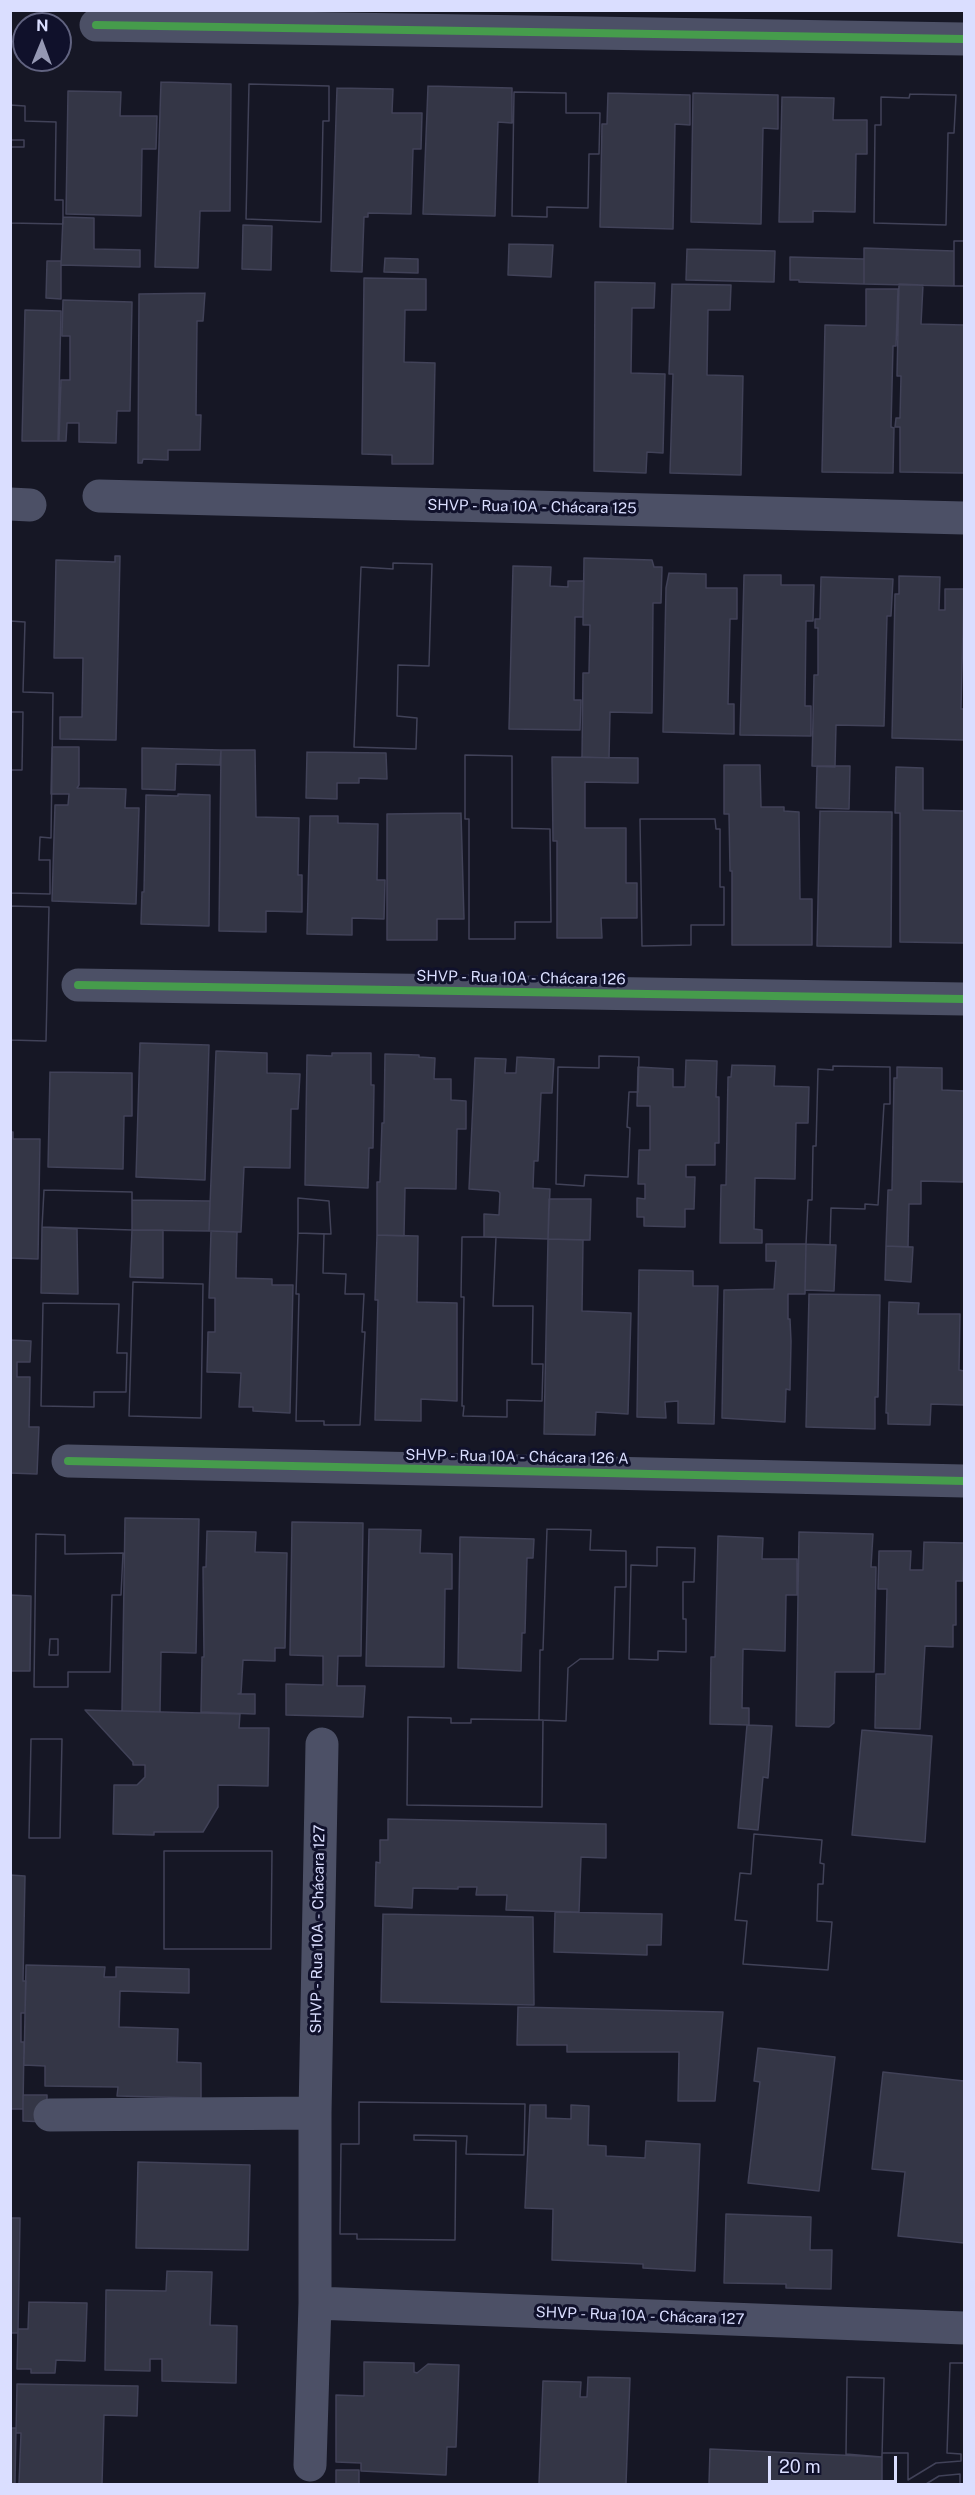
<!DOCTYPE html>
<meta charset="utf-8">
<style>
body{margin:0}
#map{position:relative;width:975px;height:2495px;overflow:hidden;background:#161725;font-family:"Public Sans",sans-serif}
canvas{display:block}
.frame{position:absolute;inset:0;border:12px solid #dadeff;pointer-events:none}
.north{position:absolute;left:12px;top:12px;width:60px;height:60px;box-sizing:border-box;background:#10112b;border:2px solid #616380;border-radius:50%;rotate:1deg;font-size:16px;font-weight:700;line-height:24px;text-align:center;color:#dadeff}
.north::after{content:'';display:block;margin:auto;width:21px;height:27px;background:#9598b3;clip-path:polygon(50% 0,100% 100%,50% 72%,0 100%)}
.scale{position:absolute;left:768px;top:2456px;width:129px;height:27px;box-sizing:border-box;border:3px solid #dadeff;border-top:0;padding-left:8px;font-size:18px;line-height:21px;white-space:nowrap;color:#dadeff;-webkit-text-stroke:4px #10112b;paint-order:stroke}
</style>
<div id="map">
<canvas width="975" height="2495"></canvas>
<div class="frame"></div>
<div class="north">N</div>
<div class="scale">20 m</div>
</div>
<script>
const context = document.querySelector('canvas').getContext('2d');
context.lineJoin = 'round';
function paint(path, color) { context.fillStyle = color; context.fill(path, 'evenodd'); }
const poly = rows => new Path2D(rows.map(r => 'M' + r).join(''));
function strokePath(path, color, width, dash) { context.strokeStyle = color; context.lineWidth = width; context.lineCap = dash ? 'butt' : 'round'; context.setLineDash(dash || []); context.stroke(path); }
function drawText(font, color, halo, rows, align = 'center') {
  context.font = font + ' "Public Sans",sans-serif'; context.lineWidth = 6; context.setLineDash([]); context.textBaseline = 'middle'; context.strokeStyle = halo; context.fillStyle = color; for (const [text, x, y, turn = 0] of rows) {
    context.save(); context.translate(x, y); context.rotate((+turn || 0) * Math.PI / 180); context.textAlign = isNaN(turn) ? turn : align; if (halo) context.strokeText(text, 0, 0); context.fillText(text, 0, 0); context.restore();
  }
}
const building = poly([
 [161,82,231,84,230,211,200,211,198,268,155,267,161,82],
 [249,84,329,86,329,121,323,121,321,222,246,219,249,84],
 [249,84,329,86,329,121,323,121,321,222,246,219,249,84],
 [428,86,512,88,512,123,498,122,495,216,423,214,428,86],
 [337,88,393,89,392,113,422,113,421,149,413,149,411,214,368,213,368,217,364,217,362,272,331,271,337,88],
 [68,91,121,92,120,116,157,116,156,149,142,149,141,216,66,214,68,91],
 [514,92,566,93,566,113,600,113,599,154,589,154,588,208,547,207,547,217,512,216,514,92],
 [514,92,566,93,566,113,600,113,599,154,589,154,588,208,547,207,547,217,512,216,514,92],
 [608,93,690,95,690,125,675,124,673,229,600,227,602,124,607,124,608,93],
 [693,93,778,95,778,129,763,128,761,224,691,222,693,93],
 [910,94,956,95,954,133,948,133,946,225,874,223,875,125,881,125,881,97,909,98,910,94],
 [910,94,956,95,954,133,948,133,946,225,874,223,875,125,881,125,881,97,909,98,910,94],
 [782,97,834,98,833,120,867,120,867,154,856,154,855,212,813,211,813,222,779,222,782,97],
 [10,105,25,106,25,121,56,122,55,200,63,200,63,224,10,223,10,147,24,147,24,140,10,140,10,105],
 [10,105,25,106,25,121,56,122,55,200,63,200,63,224,10,223,10,147,24,147,24,140,10,140,10,105],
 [63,217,94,218,94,249,140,250,140,267,61,265,63,217],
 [243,225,272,226,271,270,242,269,243,225],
 [954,241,964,241,964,286,954,286,954,241],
 [954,241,964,241,964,286,954,286,954,241],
 [509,244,553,245,551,277,508,275,509,244],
 [864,248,954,251,954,286,864,284,864,248],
 [687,249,775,251,774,282,686,280,687,249],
 [790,257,864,259,864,284,799,282,799,280,790,280,790,257],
 [385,258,418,259,418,273,384,272,385,258],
 [47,261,61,261,61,299,46,298,47,261],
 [364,278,426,279,426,310,405,310,404,362,435,363,433,464,392,464,392,455,362,454,364,278],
 [595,282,655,283,654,308,632,308,631,373,665,374,663,453,647,452,646,473,594,471,595,282],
 [672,284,731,285,730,310,708,310,707,375,743,376,741,475,670,473,673,374,669,374,672,284],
 [899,284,923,285,921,324,964,325,964,473,900,472,900,427,895,427,896,418,900,418,901,376,897,376,899,284],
 [866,289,898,289,896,346,893,346,891,427,894,428,893,473,822,472,825,325,866,326,866,289],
 [205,293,203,321,197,321,196,415,201,415,200,450,168,450,168,460,143,459,142,463,138,463,139,294,205,293],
 [63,300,132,302,130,411,117,411,116,443,79,442,79,423,67,423,66,441,59,441,61,380,70,380,70,336,62,336,63,300],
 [25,310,61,311,58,441,22,441,25,310],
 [115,556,120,556,116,740,60,739,60,717,82,717,83,658,54,658,56,560,115,562,115,556],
 [584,558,652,560,654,567,662,567,661,603,653,603,652,713,610,712,609,758,582,757,583,673,589,673,590,625,583,625,584,558],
 [393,563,432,564,429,666,398,665,397,716,417,718,416,749,354,747,361,567,393,569,393,563],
 [393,563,432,564,429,666,398,665,397,716,417,718,416,749,354,747,361,567,393,569,393,563],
 [513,566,551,567,550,586,568,587,568,581,584,581,583,617,575,617,574,700,581,700,580,730,509,729,513,566],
 [669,573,706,574,706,588,737,588,737,619,730,619,728,704,734,704,734,734,663,732,666,588,669,573],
 [744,575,781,575,781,585,814,585,813,621,806,621,805,706,811,706,811,736,740,735,744,575],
 [899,576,940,577,939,610,945,610,945,589,964,589,961,709,964,709,964,740,892,738,895,594,899,594,899,576],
 [821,577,893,579,891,616,887,616,884,726,836,725,835,767,812,766,814,675,818,675,818,628,815,628,815,619,820,619,821,577],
 [10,621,25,622,23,692,53,693,51,838,40,837,39,860,50,860,50,894,10,893,10,770,22,770,23,712,10,712,10,621],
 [10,621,25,622,23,692,53,693,51,838,40,837,39,860,50,860,50,894,10,893,10,770,22,770,23,712,10,712,10,621],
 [52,747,79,747,79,785,77,788,126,789,125,808,139,808,136,904,52,901,55,805,68,805,69,794,51,794,52,747],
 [142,748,221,750,220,765,176,764,175,790,142,789,142,748],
 [221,750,255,750,256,817,299,818,298,875,302,875,302,912,266,911,266,932,219,931,221,750],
 [307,752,386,753,387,779,359,778,359,783,337,783,337,799,306,798,307,752],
 [465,755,512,756,512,828,550,829,551,922,515,922,515,939,469,939,469,819,465,819,465,755],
 [465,755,512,756,512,828,550,829,551,922,515,922,515,939,469,939,469,819,465,819,465,755],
 [552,757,638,758,638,783,585,782,585,828,626,828,626,883,637,883,637,918,601,918,602,938,557,938,557,841,553,841,552,757],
 [724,765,760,765,761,807,784,807,784,811,799,812,800,899,812,899,812,945,732,945,732,871,730,871,729,814,724,814,724,765],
 [817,766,850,766,849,809,816,808,817,766],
 [896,767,923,768,923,810,964,811,964,943,900,942,900,813,895,813,896,767],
 [178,794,210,795,209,926,141,924,142,892,144,892,146,795,178,796,178,794],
 [820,811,892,812,891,947,817,946,820,811],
 [461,813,464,919,437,919,437,940,387,940,387,814,461,813],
 [310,816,338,816,338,823,378,824,377,880,385,880,384,919,352,918,352,935,307,934,310,816],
 [640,819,715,819,716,829,720,829,720,887,724,887,724,925,691,925,691,945,642,946,640,819],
 [640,819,715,819,716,829,720,829,720,887,724,887,724,925,691,925,691,945,642,946,640,819],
 [10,906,49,907,46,1041,10,1040,10,906],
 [10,906,49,907,46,1041,10,1040,10,906],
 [140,1043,209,1045,205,1180,136,1177,140,1043],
 [216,1051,267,1053,267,1073,300,1074,298,1109,291,1109,290,1168,244,1167,241,1232,209,1231,216,1051],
 [332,1053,371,1053,371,1085,374,1085,373,1148,369,1148,368,1188,305,1185,307,1055,332,1056,332,1053],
 [385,1054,419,1055,419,1057,435,1058,434,1079,451,1079,451,1100,466,1101,466,1129,457,1129,456,1189,405,1188,404,1236,377,1235,377,1182,380,1182,382,1123,384,1123,385,1054],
 [599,1056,639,1057,638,1092,629,1092,627,1127,630,1128,628,1177,585,1175,584,1186,556,1184,558,1067,599,1068,599,1056],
 [599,1056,639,1057,638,1092,629,1092,627,1127,630,1128,628,1177,585,1175,584,1186,556,1184,558,1067,599,1068,599,1056],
 [517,1057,554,1059,552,1093,541,1093,538,1161,534,1161,533,1188,550,1189,548,1239,484,1237,484,1214,499,1215,500,1193,498,1191,469,1189,475,1058,506,1059,505,1073,516,1073,517,1057],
 [686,1060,717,1061,716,1097,719,1097,719,1143,715,1143,715,1165,686,1165,686,1177,695,1177,694,1209,685,1209,685,1227,644,1226,644,1217,637,1217,637,1198,645,1199,645,1184,638,1184,639,1150,650,1150,650,1106,637,1106,638,1067,673,1069,673,1087,685,1087,686,1060],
 [732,1065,775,1066,774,1086,809,1087,808,1123,796,1123,795,1179,755,1178,754,1229,762,1230,762,1243,720,1243,721,1185,726,1185,728,1077,731,1077,732,1065],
 [833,1066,890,1067,890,1104,884,1104,878,1205,865,1204,865,1209,831,1208,830,1245,806,1244,808,1200,812,1200,813,1146,816,1146,818,1069,833,1070,833,1066],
 [833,1066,890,1067,890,1104,884,1104,878,1205,865,1204,865,1209,831,1208,830,1245,806,1244,808,1200,812,1200,813,1146,816,1146,818,1069,833,1070,833,1066],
 [897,1067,942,1068,942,1090,964,1091,963,1182,921,1181,921,1204,909,1204,908,1247,886,1246,888,1190,892,1190,894,1078,897,1078,897,1067],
 [50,1072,132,1073,132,1116,124,1116,123,1169,48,1167,50,1072],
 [10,1132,13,1132,13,1139,40,1139,38,1259,10,1258,10,1132],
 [44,1190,132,1192,132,1230,42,1227,44,1190],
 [44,1190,132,1192,132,1230,42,1227,44,1190],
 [298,1198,329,1201,331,1234,298,1233,298,1198],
 [298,1198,329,1201,331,1234,298,1233,298,1198],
 [549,1199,591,1199,590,1240,548,1239,549,1199],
 [132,1200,210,1201,209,1231,132,1230,132,1200],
 [42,1227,77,1229,78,1294,41,1293,42,1227],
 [132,1230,163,1230,163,1278,130,1277,132,1230],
 [211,1231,237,1232,236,1278,272,1279,272,1285,293,1285,290,1413,253,1411,253,1407,239,1407,241,1373,207,1372,208,1332,215,1332,215,1298,209,1298,211,1231],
 [298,1233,324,1234,323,1273,346,1274,345,1294,364,1294,362,1332,365,1332,360,1425,324,1425,324,1421,296,1421,299,1294,296,1294,298,1233],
 [298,1233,324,1234,323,1273,346,1274,345,1294,364,1294,362,1332,365,1332,360,1425,324,1425,324,1421,296,1421,299,1294,296,1294,298,1233],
 [377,1235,418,1236,417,1302,457,1303,457,1401,421,1399,421,1421,375,1420,378,1300,375,1300,377,1235],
 [462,1237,496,1237,493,1306,533,1306,532,1364,543,1364,542,1401,507,1400,507,1417,463,1416,464,1406,462,1406,464,1297,461,1297,462,1237],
 [462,1237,496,1237,493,1306,533,1306,532,1364,543,1364,542,1401,507,1400,507,1417,463,1416,464,1406,462,1406,464,1297,461,1297,462,1237],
 [548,1239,583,1240,582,1311,631,1313,628,1414,596,1412,595,1435,544,1434,548,1239],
 [766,1244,806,1244,805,1294,788,1294,788,1319,790,1319,791,1341,790,1390,786,1389,785,1422,722,1418,724,1290,774,1289,776,1261,766,1261,766,1244],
 [806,1244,836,1245,834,1291,805,1290,806,1244],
 [886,1246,913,1247,911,1282,885,1280,886,1246],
 [639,1270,693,1271,693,1286,718,1286,714,1424,678,1423,678,1401,665,1402,666,1418,637,1417,639,1270],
 [133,1282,203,1284,201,1418,129,1416,133,1282],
 [133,1282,203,1284,201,1418,129,1416,133,1282],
 [809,1294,880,1295,878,1397,875,1397,875,1429,806,1427,809,1294],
 [889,1302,919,1303,918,1314,960,1314,959,1370,964,1371,964,1405,931,1404,930,1425,888,1424,888,1413,886,1413,889,1302],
 [43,1303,119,1304,117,1353,127,1353,126,1392,94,1392,94,1407,41,1406,43,1303],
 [43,1303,119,1304,117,1353,127,1353,126,1392,94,1392,94,1407,41,1406,43,1303],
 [10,1340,31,1341,30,1362,17,1362,17,1377,30,1377,29,1427,39,1427,37,1474,10,1473,10,1340],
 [125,1518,199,1519,196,1653,161,1652,160,1712,122,1711,125,1518],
 [292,1522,363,1523,361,1656,338,1656,337,1686,365,1686,363,1717,286,1715,286,1684,323,1685,323,1656,290,1655,292,1522],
 [369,1529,421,1530,420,1553,452,1554,452,1589,445,1589,444,1667,366,1666,369,1529],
 [547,1529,591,1530,590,1550,626,1551,626,1587,615,1587,613,1659,580,1659,568,1668,566,1721,539,1720,540,1650,543,1650,547,1529],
 [547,1529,591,1530,590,1550,626,1551,626,1587,615,1587,613,1659,580,1659,568,1668,566,1721,539,1720,540,1650,543,1650,547,1529],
 [207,1531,256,1532,255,1552,287,1553,285,1648,275,1648,275,1661,243,1660,241,1693,238,1694,255,1694,255,1714,201,1712,202,1657,204,1657,203,1567,206,1567,207,1531],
 [799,1532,873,1534,871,1567,876,1567,874,1672,835,1672,834,1723,829,1727,796,1726,799,1532],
 [36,1534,65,1535,65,1554,123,1553,121,1595,112,1595,110,1672,68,1672,68,1687,34,1687,36,1534],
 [50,1639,58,1639,58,1655,49,1655,50,1639],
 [36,1534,65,1535,65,1554,123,1553,121,1595,112,1595,110,1672,68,1672,68,1687,34,1687,36,1534],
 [50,1639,58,1639,58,1655,49,1655,50,1639],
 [718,1536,763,1538,762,1559,797,1559,797,1595,786,1595,785,1651,743,1649,742,1708,749,1708,749,1725,710,1724,711,1657,715,1657,718,1536],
 [460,1537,534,1539,533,1558,527,1558,525,1633,522,1633,521,1671,458,1668,460,1537],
 [924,1542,964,1543,963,1581,956,1581,956,1625,953,1625,953,1647,925,1646,920,1729,875,1728,876,1674,885,1674,887,1589,878,1589,879,1551,911,1551,910,1570,923,1570,924,1542],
 [657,1547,695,1548,694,1582,683,1582,683,1619,686,1619,686,1652,658,1651,658,1660,629,1659,631,1565,657,1566,657,1547],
 [657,1547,695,1548,694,1582,683,1582,683,1619,686,1619,686,1652,658,1651,658,1660,629,1659,631,1565,657,1566,657,1547],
 [10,1595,31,1596,30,1671,10,1671,10,1595],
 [85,1710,240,1714,239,1728,269,1728,268,1786,218,1785,218,1807,203,1832,154,1832,154,1835,113,1834,114,1785,137,1785,145,1777,145,1765,133,1765,133,1762,85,1710],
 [408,1717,451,1718,451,1723,471,1723,471,1719,543,1720,542,1807,407,1805,408,1717],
 [408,1717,451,1718,451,1723,471,1723,471,1719,543,1720,542,1807,407,1805,408,1717],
 [747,1725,772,1726,768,1778,763,1777,758,1830,738,1828,747,1725],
 [862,1730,932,1736,925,1842,852,1835,862,1730],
 [31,1739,62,1739,60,1838,29,1838,31,1739],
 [31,1739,62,1739,60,1838,29,1838,31,1739],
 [388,1819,606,1824,606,1858,581,1857,579,1912,506,1910,507,1895,476,1895,477,1887,458,1887,458,1889,413,1888,412,1908,375,1906,376,1862,380,1863,380,1840,388,1840,388,1819],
 [754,1834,822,1840,820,1863,824,1864,823,1884,818,1884,817,1921,832,1922,828,1970,743,1964,747,1921,735,1920,740,1873,751,1874,754,1834],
 [754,1834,822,1840,820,1863,824,1864,823,1884,818,1884,817,1921,832,1922,828,1970,743,1964,747,1921,735,1920,740,1873,751,1874,754,1834],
 [164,1851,272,1851,271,1949,164,1949,164,1851],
 [164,1851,272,1851,271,1949,164,1949,164,1851],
 [10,1875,25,1876,23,1981,26,1981,25,2013,21,2013,21,2042,24,2042,23,2109,10,2109,10,1875],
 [555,1912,662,1914,661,1945,647,1945,647,1955,554,1952,555,1912],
 [383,1914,533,1917,534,2005,381,2002,383,1914],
 [26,1965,105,1967,104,1977,116,1977,116,1967,189,1969,189,1993,120,1991,119,2027,178,2029,177,2062,201,2063,201,2098,117,2096,118,2087,45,2086,45,2066,24,2065,26,1965],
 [518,2007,723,2012,715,2101,678,2101,679,2052,567,2052,567,2045,517,2045,518,2007],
 [758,2048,835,2057,819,2191,748,2183,760,2082,754,2081,758,2048],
 [883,2072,964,2081,964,2243,898,2236,905,2172,872,2169,883,2072],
 [23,2095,47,2095,47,2122,23,2121,23,2095],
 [359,2102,525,2104,524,2155,466,2154,467,2136,414,2135,414,2140,456,2141,455,2240,357,2239,357,2234,340,2234,341,2144,359,2144,359,2102],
 [359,2102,525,2104,524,2155,466,2154,467,2136,414,2135,414,2140,456,2141,455,2240,357,2239,357,2234,340,2234,341,2144,359,2144,359,2102],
 [530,2105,546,2105,546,2118,571,2119,571,2105,589,2106,588,2145,606,2146,606,2156,645,2158,646,2141,700,2144,695,2271,643,2268,643,2264,552,2260,553,2209,525,2208,530,2105],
 [138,2162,250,2165,248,2250,136,2248,138,2162],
 [726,2214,811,2217,810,2250,832,2250,831,2289,786,2288,786,2284,724,2283,726,2214],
 [10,2218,20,2218,18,2333,10,2333,10,2218],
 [167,2271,212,2272,210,2325,237,2326,236,2383,162,2381,162,2359,150,2359,150,2371,105,2370,106,2290,166,2291,167,2271],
 [29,2302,87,2303,85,2361,56,2360,55,2373,31,2373,31,2369,17,2369,18,2329,28,2329,29,2302],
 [364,2362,414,2363,414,2372,417,2373,428,2364,459,2365,456,2447,447,2447,446,2475,361,2471,361,2463,336,2462,336,2395,364,2396,364,2362],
 [950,2363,964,2363,964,2484,960,2484,960,2474,939,2476,926,2484,882,2484,882,2453,908,2453,908,2480,936,2463,961,2461,961,2454,947,2453,950,2363],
 [950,2363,964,2363,964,2484,960,2484,960,2474,939,2476,926,2484,882,2484,882,2453,908,2453,908,2480,936,2463,961,2461,961,2454,947,2453,950,2363],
 [588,2377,630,2378,626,2484,539,2484,543,2381,581,2382,580,2397,587,2397,588,2377],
 [847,2377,884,2378,882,2457,846,2454,847,2377],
 [847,2377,884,2378,882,2457,846,2454,847,2377],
 [17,2384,138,2386,137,2416,104,2415,102,2484,19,2484,21,2433,16,2433,17,2384],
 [10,2428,16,2428,15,2484,10,2484,10,2428],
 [710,2449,882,2457,882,2484,709,2484,710,2449],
 [336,2470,359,2470,359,2484,336,2484,336,2470]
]);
paint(building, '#343646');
strokePath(building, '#414258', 1.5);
strokePath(poly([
 [96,25,964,39],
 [99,496,964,518],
 [10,504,30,505],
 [78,985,964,999],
 [68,1461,964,1481],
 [50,2115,315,2113],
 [315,2303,964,2328],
 [310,2465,315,2303,315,2113,322,1744]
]), '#4c5066', 33);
strokePath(poly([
 [96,25,964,39],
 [78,985,964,999],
 [68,1461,964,1481]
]), '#469c4c', 8);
drawText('15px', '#dadeff', '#10112b', [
 ["SHVP - Rua 10A - Chácara 125",532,507,1],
 ["SHVP - Rua 10A - Chácara 126",521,978,1],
 ["SHVP - Rua 10A - Chácara 126 A",517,1457,1],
 ["SHVP - Rua 10A - Chácara 127",318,1929,-89],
 ["SHVP - Rua 10A - Chácara 127",640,2316,2]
]);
</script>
